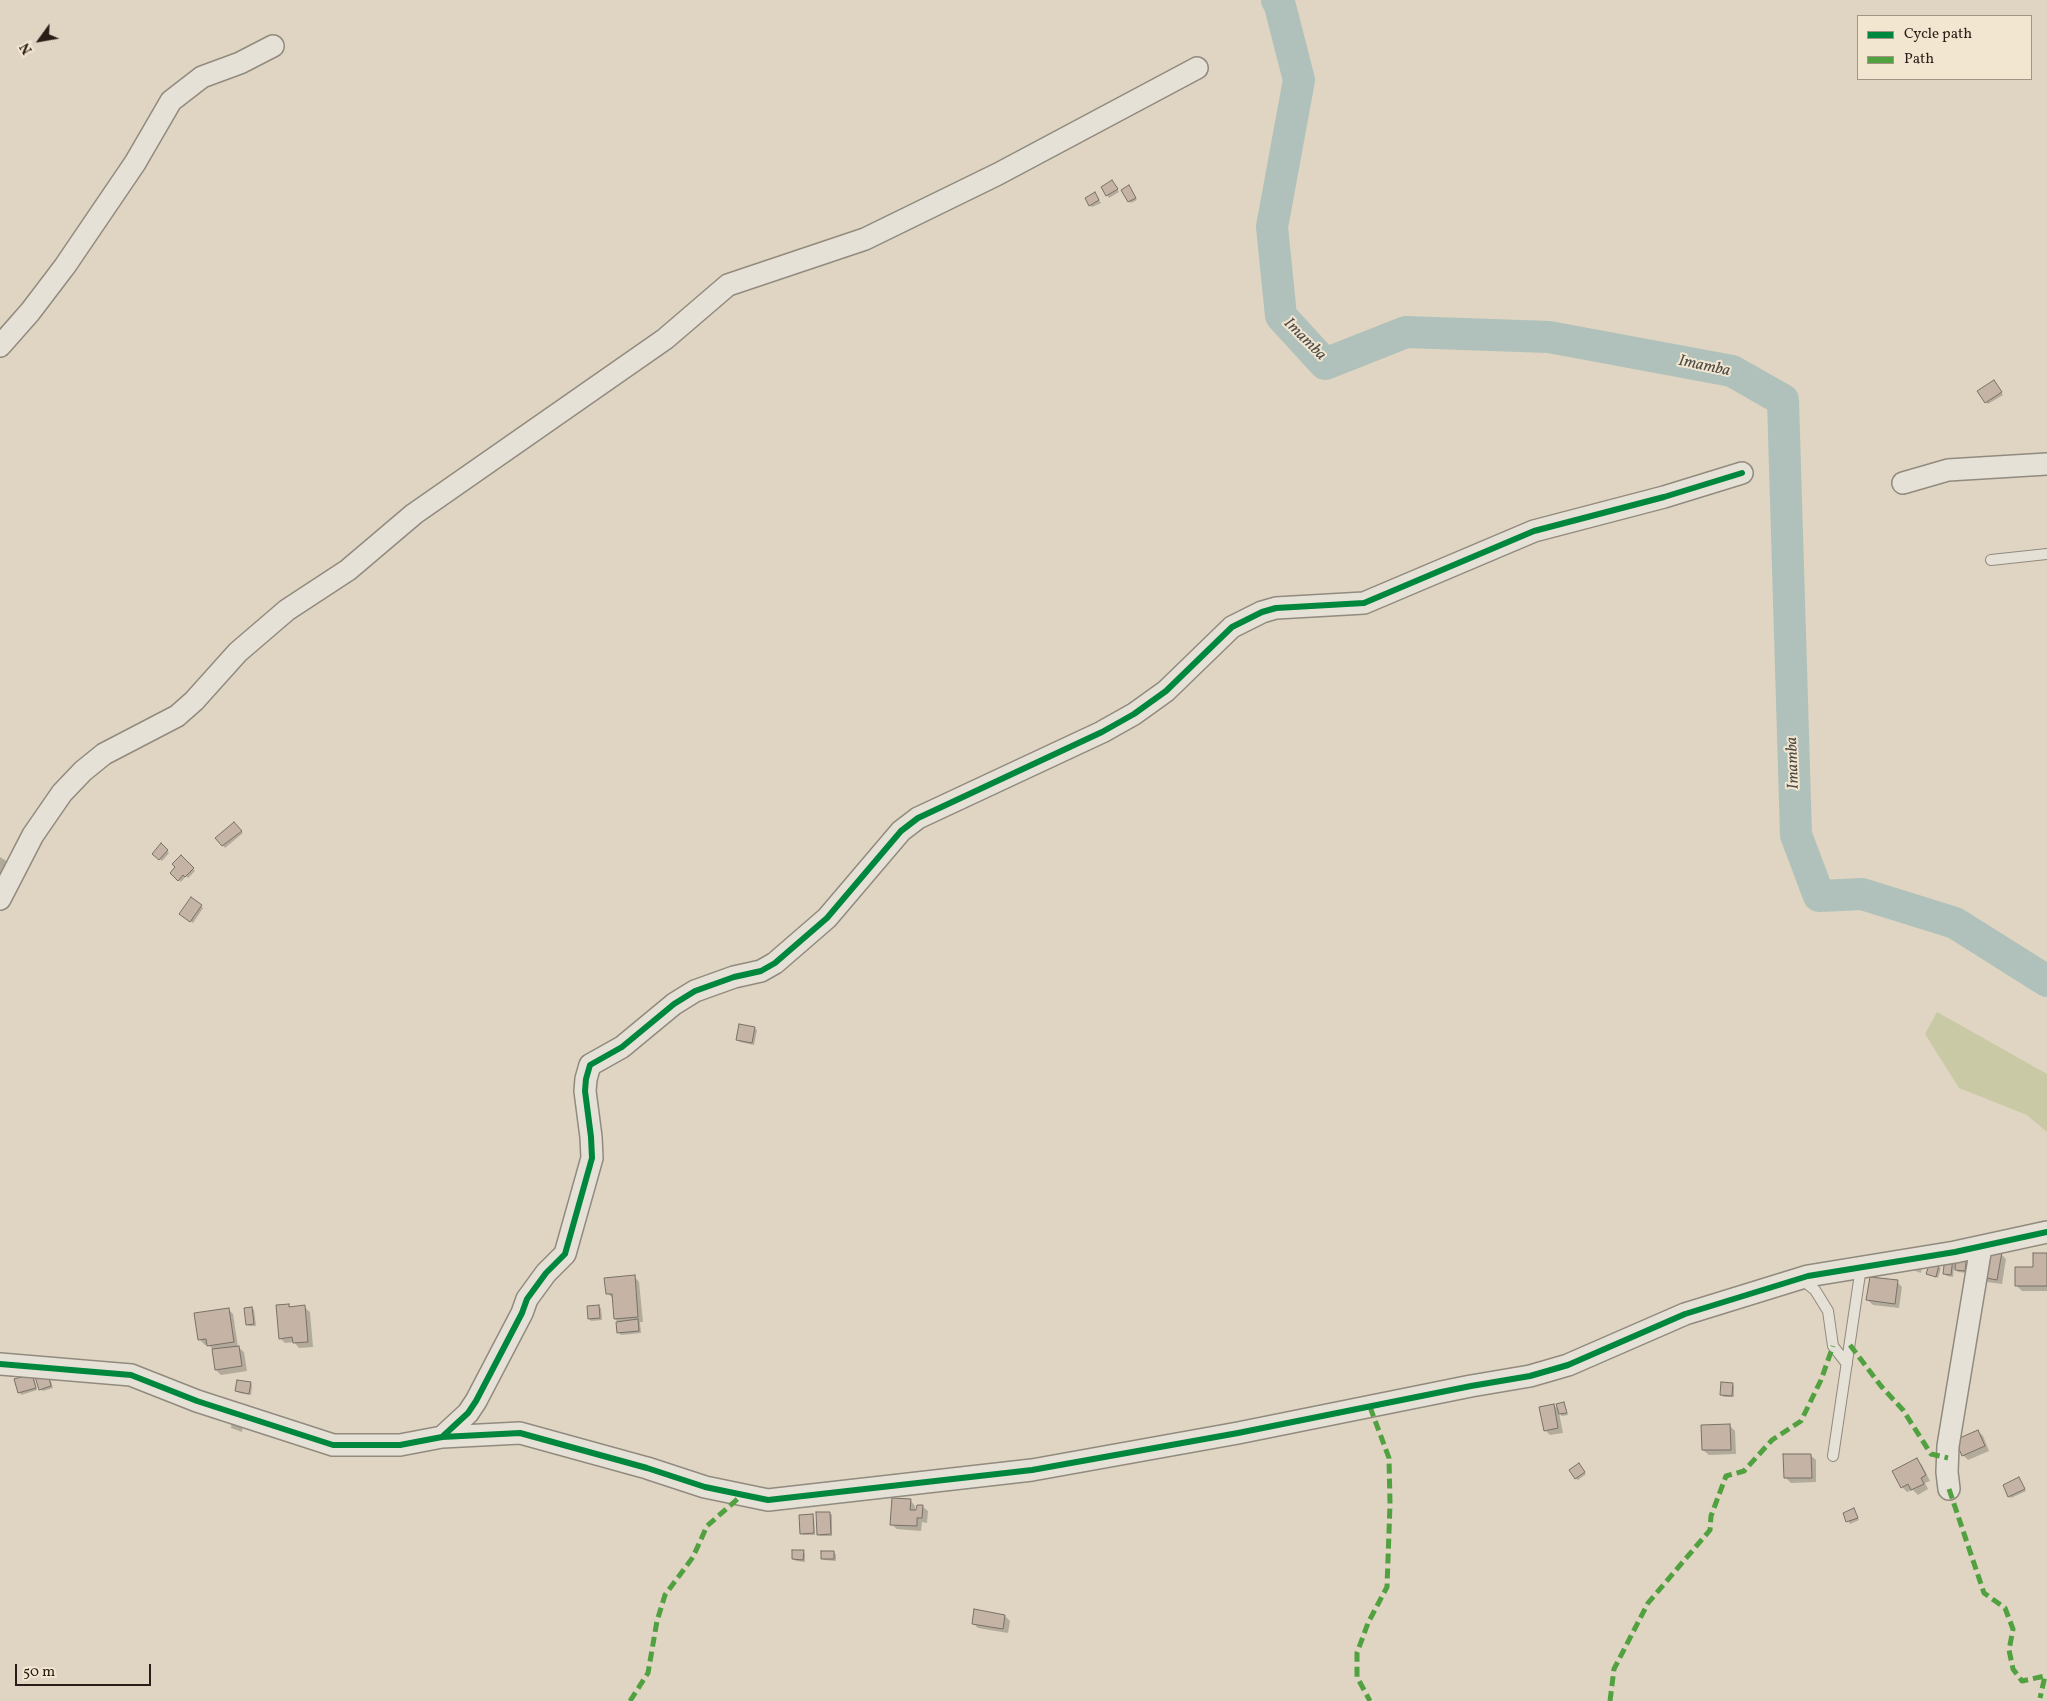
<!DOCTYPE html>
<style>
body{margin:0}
#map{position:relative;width:2047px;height:1701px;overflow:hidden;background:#dfd5c2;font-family:Vollkorn,serif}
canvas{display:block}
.legend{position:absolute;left:1857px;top:15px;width:175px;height:65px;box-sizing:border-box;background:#f2e6d0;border:1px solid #a29586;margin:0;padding:6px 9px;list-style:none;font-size:15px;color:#2a1c16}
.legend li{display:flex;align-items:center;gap:10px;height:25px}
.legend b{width:25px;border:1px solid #a29586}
.north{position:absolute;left:15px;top:15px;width:50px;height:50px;-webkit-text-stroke:4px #f2e6d0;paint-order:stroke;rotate:238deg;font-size:14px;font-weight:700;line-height:20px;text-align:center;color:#2a1c16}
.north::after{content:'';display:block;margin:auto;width:18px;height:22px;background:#2a1c16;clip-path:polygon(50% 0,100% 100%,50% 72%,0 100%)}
.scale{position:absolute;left:15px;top:1664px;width:136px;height:22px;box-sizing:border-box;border:2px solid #2a1c16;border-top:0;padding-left:6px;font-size:15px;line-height:18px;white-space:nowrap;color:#2a1c16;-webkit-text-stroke:4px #f2e6d0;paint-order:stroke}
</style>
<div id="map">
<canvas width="2047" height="1701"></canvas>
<ul class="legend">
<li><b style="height:6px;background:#00873e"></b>Cycle path</li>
<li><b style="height:6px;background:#51a140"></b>Path</li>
</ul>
<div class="north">N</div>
<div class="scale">50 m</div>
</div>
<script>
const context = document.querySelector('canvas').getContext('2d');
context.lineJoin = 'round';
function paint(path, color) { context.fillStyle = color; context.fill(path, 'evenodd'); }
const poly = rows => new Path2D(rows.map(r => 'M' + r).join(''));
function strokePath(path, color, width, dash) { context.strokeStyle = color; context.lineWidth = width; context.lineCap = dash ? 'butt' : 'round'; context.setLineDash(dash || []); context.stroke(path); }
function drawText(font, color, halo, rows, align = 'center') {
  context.font = font + ' Vollkorn,serif'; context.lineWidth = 4; context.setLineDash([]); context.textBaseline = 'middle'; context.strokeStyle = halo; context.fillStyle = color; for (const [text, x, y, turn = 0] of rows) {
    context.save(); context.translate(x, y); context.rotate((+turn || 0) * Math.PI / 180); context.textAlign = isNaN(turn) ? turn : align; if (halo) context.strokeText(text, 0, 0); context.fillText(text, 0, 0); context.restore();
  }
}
paint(poly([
 [1937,1012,2047,1074,2047,1132,2027,1115,1959,1088,1925,1034]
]), '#c9c9a5');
paint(poly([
 [1114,184,1119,192,1109,198,1102,187],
 [1131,189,1137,200,1131,203,1129,201],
 [1097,196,1101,203,1092,207,1090,205],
 [1996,384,2003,395,1988,404,1986,402],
 [234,824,243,833,225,848,217,838],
 [161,845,169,853,162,861,154,854],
 [0,857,8,862,0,885],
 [181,857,195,871,188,878,186,876,181,882,171,873,177,867],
 [201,906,203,908,193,923,182,916],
 [754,1028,757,1030,754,1045,740,1042,738,1040],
 [2001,1254,2006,1259,2002,1284,1987,1282,1982,1277],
 [2047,1254,2047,1291,2022,1291,2017,1286],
 [1946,1258,1968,1258,1967,1273,1958,1272,1954,1268,1953,1277,1947,1276,1945,1273],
 [1914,1263,1922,1266,1921,1273,1913,1270],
 [1931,1264,1941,1268,1938,1278,1928,1273],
 [634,1276,639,1282,643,1322,640,1322,641,1333,621,1335,619,1333,618,1323,619,1323,615,1319,613,1298,607,1293],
 [1897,1282,1902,1287,1899,1308,1873,1305,1868,1300],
 [289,1305,291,1308,304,1307,310,1312,313,1347,299,1348,294,1342,285,1343,280,1338],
 [598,1306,601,1308,602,1320,591,1321,589,1318],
 [252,1308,254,1310,256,1326,249,1326,247,1324],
 [228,1309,233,1314,238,1347,244,1352,247,1371,221,1375,216,1370,214,1351,208,1344,205,1345,200,1340],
 [49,1374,53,1388,43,1391,40,1389],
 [34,1377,37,1390,21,1395,16,1380],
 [250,1383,252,1385,251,1395,239,1393,237,1391],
 [1732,1384,1734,1386,1734,1397,1724,1397,1722,1395],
 [1564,1403,1568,1415,1562,1416,1559,1413,1563,1433,1550,1435,1545,1430,1553,1405,1560,1411],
 [232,1419,243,1423,242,1432,231,1428],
 [1730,1426,1735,1431,1736,1454,1709,1455,1703,1450],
 [1978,1431,1983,1436,1989,1451,1968,1460,1963,1455],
 [1810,1455,1816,1460,1816,1482,1791,1483,1786,1478],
 [1917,1460,1922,1465,1930,1481,1925,1483,1928,1489,1918,1495,1913,1490,1907,1492,1902,1487],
 [1581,1467,1586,1474,1578,1480,1575,1478],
 [2019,1479,2026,1491,2011,1498,2009,1496],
 [910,1500,915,1506,915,1511,922,1506,928,1511,927,1523,922,1522,921,1531,897,1529,891,1524],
 [1854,1510,1859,1520,1850,1524,1844,1513],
 [830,1513,832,1515,832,1536,820,1536,818,1534],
 [812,1516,814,1518,815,1535,803,1535,801,1533],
 [803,1551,805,1554,805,1562,796,1561,793,1559],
 [834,1552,836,1555,836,1561,824,1560,822,1558],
 [1005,1616,1010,1621,1008,1633,978,1628,973,1623]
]), '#0003');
strokePath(poly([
 [1277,0,1279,2,1299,80,1272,227,1281,316,1325,364,1406,332,1549,337,1732,371,1783,400,1796,835,1819,896,1862,894,1955,923,2047,981]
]), '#afc1ba', 32);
const building = poly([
 [1112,180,1118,189,1106,196,1101,187,1112,180],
 [1129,185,1136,198,1128,202,1121,190,1129,185],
 [1095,192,1099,200,1089,206,1085,198,1095,192],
 [1994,380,2002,392,1985,403,1977,391,1994,380],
 [234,822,242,831,222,846,215,838,234,822],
 [161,843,168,850,159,860,152,854,161,843],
 [181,855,194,868,185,877,183,875,178,881,170,873,175,867,172,864,181,855],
 [191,897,202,905,190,922,179,914,191,897],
 [739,1024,755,1027,752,1043,736,1040,739,1024],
 [1986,1250,2002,1252,1997,1280,1981,1277,1986,1250],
 [1956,1253,1967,1254,1965,1271,1955,1270,1956,1253],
 [2033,1253,2047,1253,2047,1286,2015,1286,2015,1267,2033,1267,2033,1253],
 [1945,1257,1953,1258,1951,1275,1943,1274,1945,1257],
 [1930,1262,1939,1265,1936,1277,1926,1274,1930,1262],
 [635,1275,638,1317,614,1319,612,1294,606,1294,604,1278,635,1275],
 [1870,1277,1898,1280,1895,1304,1866,1300,1870,1277],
 [289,1304,289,1307,305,1305,308,1342,293,1343,292,1337,279,1339,276,1305,289,1304],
 [599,1305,600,1318,588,1319,587,1306,599,1305],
 [252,1307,254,1324,246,1325,244,1308,252,1307],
 [229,1308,234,1342,207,1346,206,1339,198,1340,194,1313,229,1308],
 [638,1319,639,1331,617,1333,616,1322,638,1319],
 [239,1346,242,1366,215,1370,212,1349,239,1346],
 [47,1370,51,1386,39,1390,34,1373,47,1370],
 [32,1374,36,1388,18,1393,14,1379,32,1374],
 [237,1380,251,1382,249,1394,235,1391,237,1380],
 [1721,1382,1733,1383,1732,1396,1720,1395,1721,1382],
 [1564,1402,1567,1413,1559,1414,1556,1404,1564,1402],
 [1554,1404,1558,1428,1544,1431,1539,1407,1554,1404],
 [1730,1424,1731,1450,1702,1450,1701,1425,1730,1424],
 [1978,1430,1985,1446,1962,1456,1955,1440,1978,1430],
 [1783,1454,1811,1454,1812,1478,1784,1478,1783,1454],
 [1917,1458,1926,1475,1921,1478,1924,1484,1911,1490,1908,1484,1901,1488,1892,1471,1917,1458],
 [1579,1463,1585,1472,1575,1479,1569,1470,1579,1463],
 [2019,1477,2025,1489,2008,1497,2003,1485,2019,1477],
 [892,1498,911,1499,910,1510,916,1510,917,1505,923,1505,922,1518,917,1518,917,1526,890,1525,892,1498],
 [1854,1508,1858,1518,1846,1522,1843,1513,1854,1508],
 [816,1512,830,1512,831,1534,817,1535,816,1512],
 [813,1514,814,1533,800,1534,799,1515,813,1514],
 [792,1550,804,1550,803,1560,792,1559,792,1550],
 [821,1551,834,1551,834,1559,821,1559,821,1551],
 [974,1609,1005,1615,1003,1629,972,1624,974,1609]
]);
paint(building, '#c5b4a6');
strokePath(building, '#787167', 1);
const service = poly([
 [1991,560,2047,554],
 [1801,1279,1815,1290,1828,1311,1833,1346,1847,1364],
 [1833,1456,1861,1267]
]);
const minor = poly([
 [0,346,30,312,65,266,135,163,171,101,202,77,240,63,273,46],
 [1903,483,1948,470,2047,464],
 [0,899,33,835,62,793,83,771,104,754,177,716,194,701,238,652,287,610,348,570,414,514,665,339,728,285,865,239,998,174,1197,68],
 [0,1364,131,1375,197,1401,333,1445,400,1445,442,1437,520,1433,647,1468,705,1487,768,1500,1032,1470,1238,1433,1471,1386,1530,1376,1568,1365,1685,1314,1808,1276,1955,1252,2047,1232],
 [442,1437,468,1413,476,1401,522,1313,527,1299,546,1273,565,1254,592,1158,591,1137,585,1091,586,1079,590,1065,622,1047,674,1004,695,991,734,977,761,971,775,963,827,918,901,831,918,818,1102,732,1134,714,1166,691,1232,627,1262,612,1276,608,1364,603,1534,531,1664,497,1742,473],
 [1949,1489,1947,1472,1948,1446,1981,1247]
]);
strokePath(service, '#918a7e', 12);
strokePath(minor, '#918a7e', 24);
strokePath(service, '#e6e1d7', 10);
strokePath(minor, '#e6e1d7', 21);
strokePath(poly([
 [1850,1345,1881,1386,1903,1410,1931,1454,1948,1458],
 [1370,1407,1389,1458,1390,1504,1387,1587,1368,1623,1357,1653,1357,1677,1370,1701],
 [1949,1489,1984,1593,2005,1608,2013,1629,2009,1650,2013,1669,2022,1681,2045,1676,2040,1698],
 [630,1701,648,1673,657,1621,665,1595,693,1557,707,1526,742,1495],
 [1610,1701,1614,1669,1648,1603,1710,1530,1711,1516,1726,1476,1744,1471,1772,1440,1801,1421,1821,1380,1833,1346]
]), '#51a140', 5, [10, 5]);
strokePath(poly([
 [0,1364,131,1375,197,1401,333,1445,400,1445,442,1437,520,1433,647,1468,705,1487,768,1500,1032,1470,1238,1433,1471,1386,1530,1376,1568,1365,1685,1314,1808,1276,1955,1252,2047,1232],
 [442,1437,468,1413,476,1401,522,1313,527,1299,546,1273,565,1254,592,1158,591,1137,585,1091,586,1079,590,1065,622,1047,674,1004,695,991,734,977,761,971,775,963,827,918,901,831,918,818,1102,732,1134,714,1166,691,1232,627,1262,612,1276,608,1364,603,1534,531,1664,497,1742,473]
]), '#00873e', 6);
drawText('italic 16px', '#4c4b46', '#f2e6d0', [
 ["Imamba",1304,340,45],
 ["Imamba",1704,367,12],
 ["Imamba",1794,763,-92]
]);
</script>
